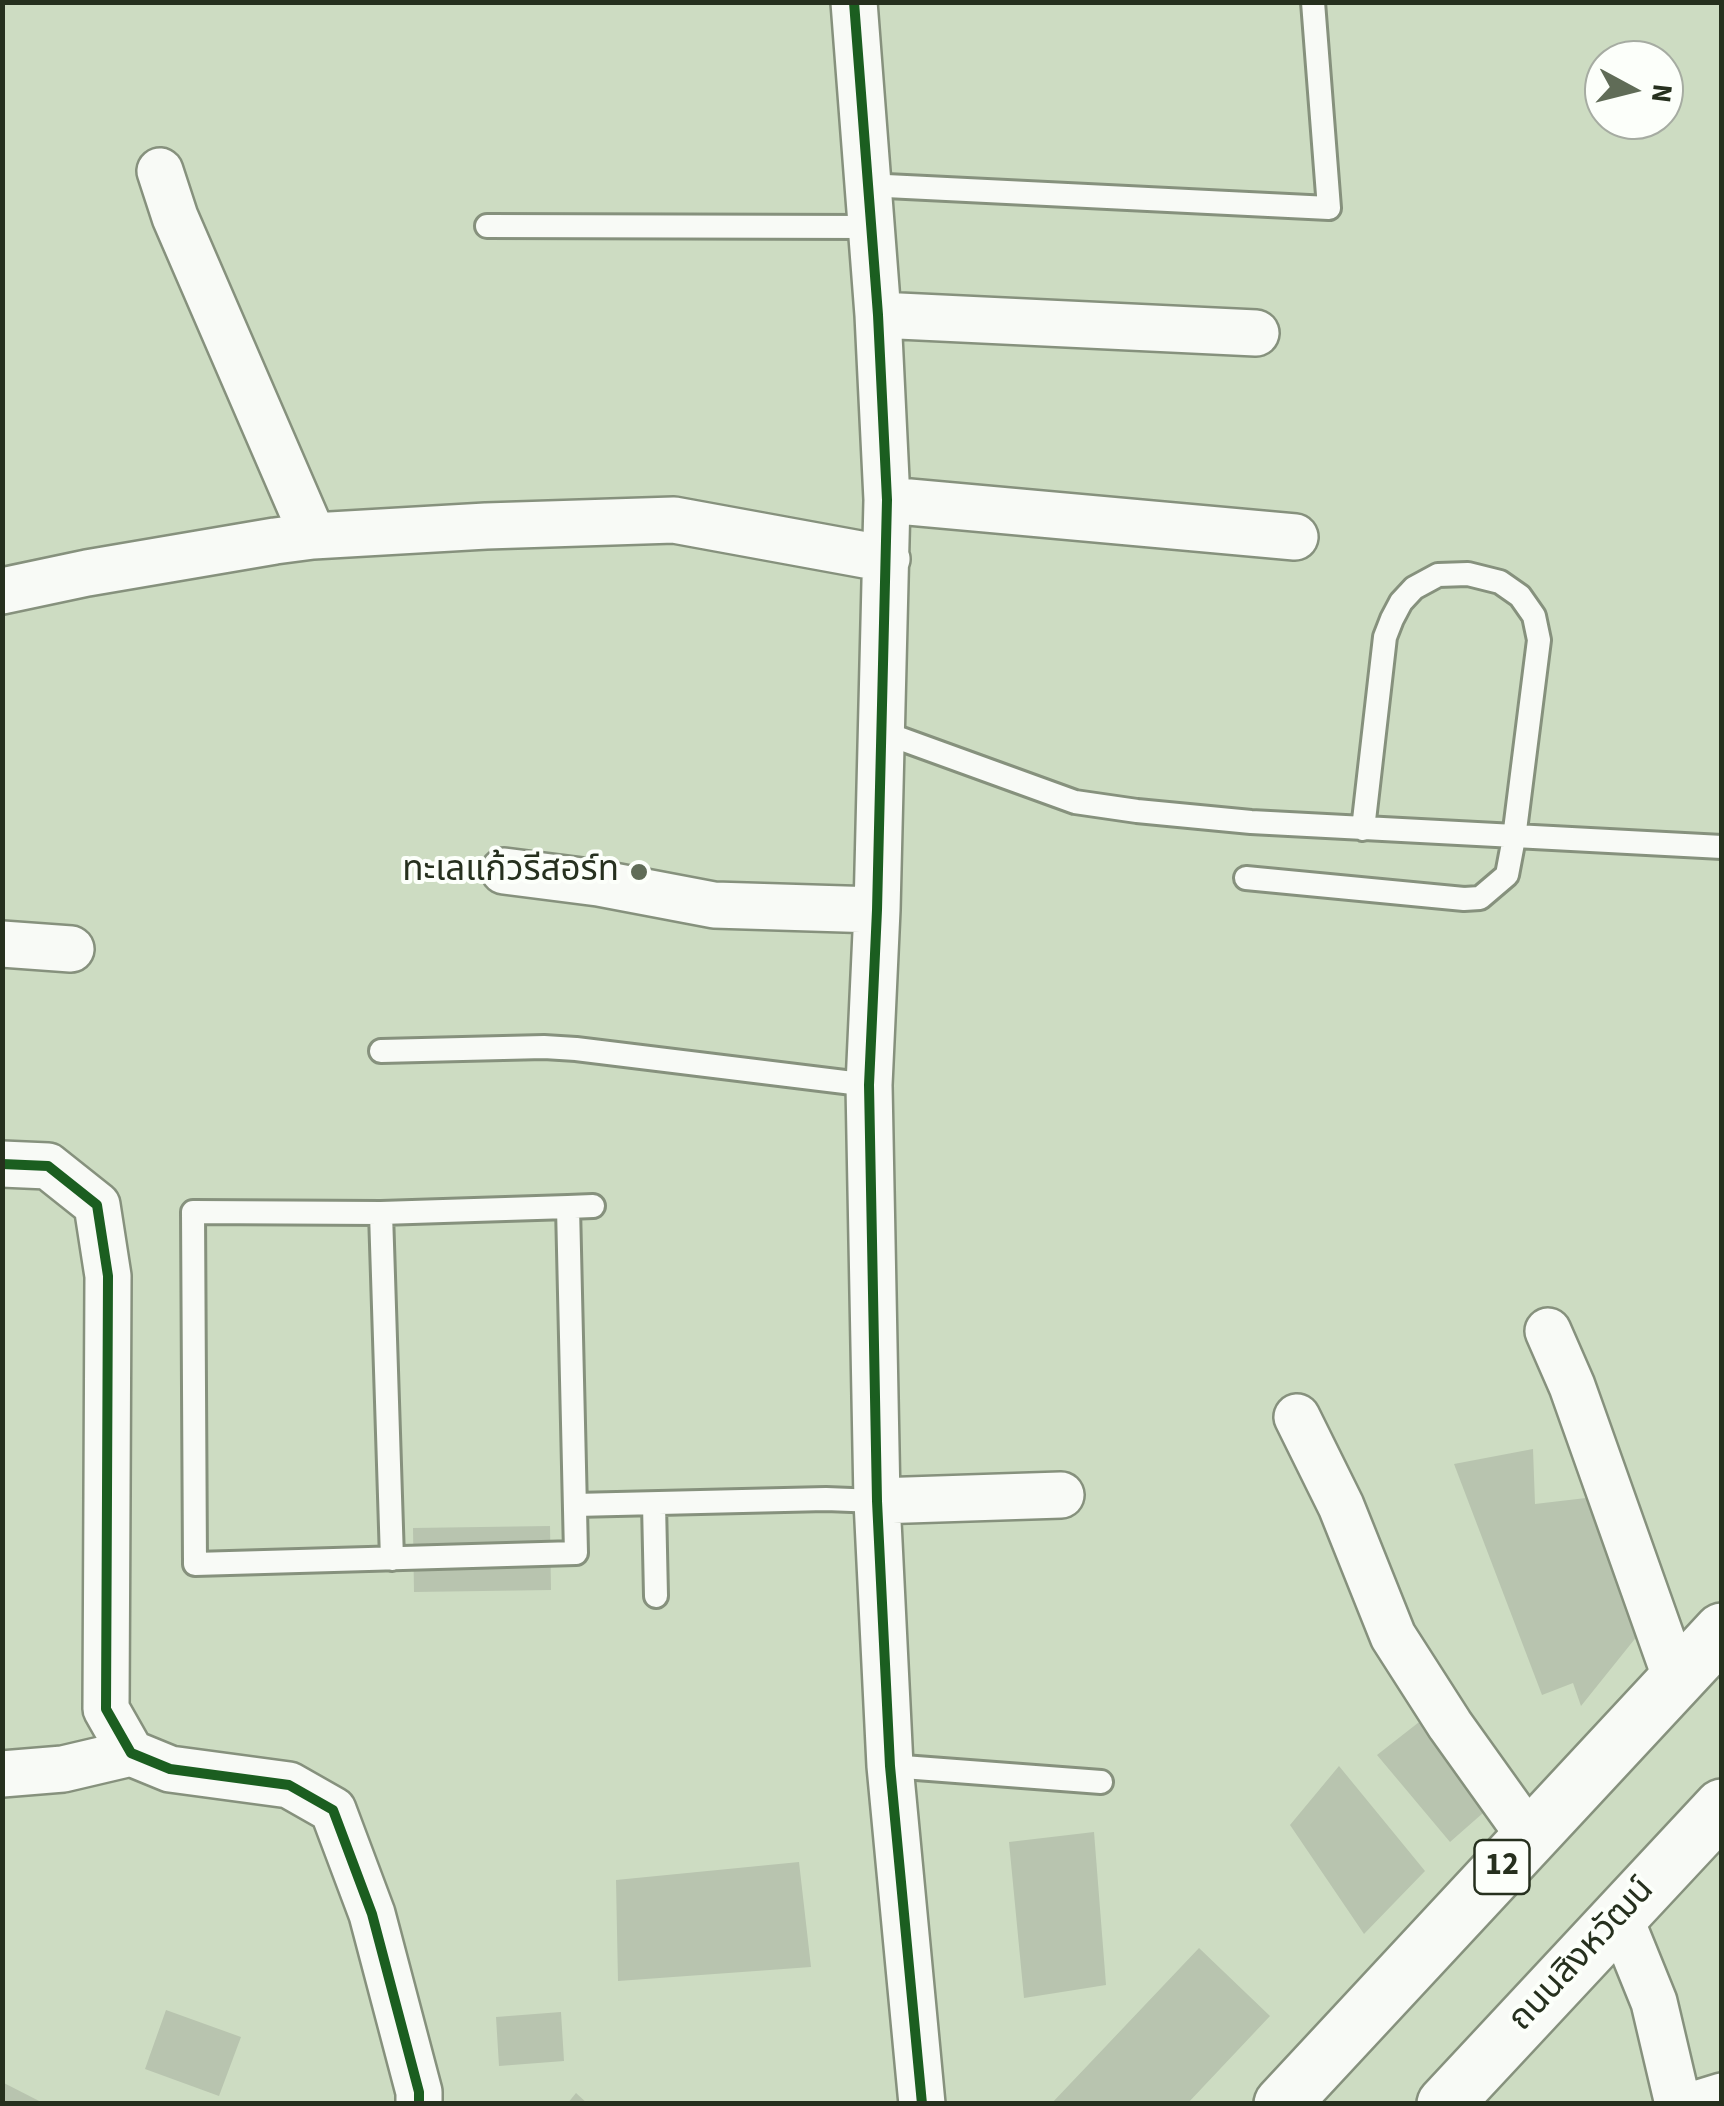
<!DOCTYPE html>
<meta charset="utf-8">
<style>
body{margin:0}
#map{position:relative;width:1724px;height:2106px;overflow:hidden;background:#cddcc2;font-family:"Source Sans 3",sans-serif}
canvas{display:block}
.frame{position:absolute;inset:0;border:5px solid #26301e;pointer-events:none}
.north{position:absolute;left:1584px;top:40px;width:100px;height:100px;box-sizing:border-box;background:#fcfffa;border:2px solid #a6aca2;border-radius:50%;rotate:97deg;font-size:28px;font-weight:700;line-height:40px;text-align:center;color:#26301e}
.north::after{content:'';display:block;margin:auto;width:35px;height:45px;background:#606c57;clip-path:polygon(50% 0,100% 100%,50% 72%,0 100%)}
</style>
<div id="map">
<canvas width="1724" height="2106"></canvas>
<div class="frame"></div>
<div class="north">N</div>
</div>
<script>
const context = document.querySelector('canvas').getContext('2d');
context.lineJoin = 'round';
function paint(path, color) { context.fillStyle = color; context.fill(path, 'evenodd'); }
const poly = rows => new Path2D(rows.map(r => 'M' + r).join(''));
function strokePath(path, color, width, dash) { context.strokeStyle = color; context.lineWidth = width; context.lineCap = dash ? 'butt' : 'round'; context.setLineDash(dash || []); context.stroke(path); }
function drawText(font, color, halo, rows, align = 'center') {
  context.font = font + ' "Source Sans 3","Noto Sans Thai",sans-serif'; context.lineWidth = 8; context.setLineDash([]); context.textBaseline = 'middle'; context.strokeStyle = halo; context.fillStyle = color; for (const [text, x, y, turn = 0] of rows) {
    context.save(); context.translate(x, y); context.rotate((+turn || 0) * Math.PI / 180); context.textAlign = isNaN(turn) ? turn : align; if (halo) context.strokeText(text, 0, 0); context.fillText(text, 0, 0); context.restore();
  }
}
paint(poly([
 [1533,1449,1535,1504,1586,1498,1642,1630,1581,1706,1573,1683,1542,1695,1454,1464],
 [550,1526,551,1590,414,1592,413,1528],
 [1423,1719,1483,1813,1450,1842,1377,1755],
 [1339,1766,1425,1871,1364,1934,1290,1825],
 [1094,1832,1106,1985,1024,1998,1009,1842],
 [799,1862,811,1967,618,1981,616,1880],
 [1199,1948,1270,2016,1187,2104,1051,2104],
 [166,2010,241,2037,219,2096,145,2069],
 [561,2012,564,2061,499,2066,496,2017],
 [2,2082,45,2104,2,2104],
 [576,2093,588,2104,567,2104]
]), '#b8c4af');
const service = poly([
 [866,185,1329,208,1313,2],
 [487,226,870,227],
 [882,732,1075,802,1137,811,1251,822,1722,847],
 [1246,878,1464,899,1480,898,1507,875,1514,838,1539,640,1534,616,1520,596,1500,582,1468,574,1438,575,1414,588,1401,602,1392,619,1385,637,1363,829],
 [381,1051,544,1047,576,1049,869,1085],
 [568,1207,576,1553,195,1564,193,1212,381,1213,568,1207,593,1206],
 [381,1213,392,1559],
 [654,1504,656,1596],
 [575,1505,826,1499,877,1501],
 [890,1766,1101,1782]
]);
const minor = poly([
 [854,2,878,315,887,500,877,910,869,1085,877,1501,890,1766,922,2104],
 [160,171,175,217,313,536],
 [878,315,1256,333],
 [887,500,1295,537],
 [2,591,87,573,275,541,313,536,486,526,674,520,887,559],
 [504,871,598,883,714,905,877,910],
 [2,944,71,949],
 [2,1164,48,1166,97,1205,108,1276,106,1709,131,1753,170,1769,289,1785,333,1810,372,1914,419,2092,419,2104],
 [1548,1331,1572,1386,1676,1679],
 [1297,1417,1341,1506,1393,1636,1450,1725,1530,1837],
 [877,1501,1061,1495],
 [2,1774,63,1769,131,1753],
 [1620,1918,1654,2002,1678,2104],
 [1696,2104,1722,2096]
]);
const primary = poly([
 [1282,2104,1722,1631],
 [1445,2104,1722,1807]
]);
strokePath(service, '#86917d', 28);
strokePath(minor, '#86917d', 50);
strokePath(primary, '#86917d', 60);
strokePath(service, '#f8faf6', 22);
strokePath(minor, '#f8faf6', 45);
strokePath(primary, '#f8faf6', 55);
strokePath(poly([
 [854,2,878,315,887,500,877,910,869,1085,877,1501,890,1766,922,2104],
 [2,1164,48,1166,97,1205,108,1276,106,1709,131,1753,170,1769,289,1785,333,1810,372,1914,419,2092,419,2104]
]), '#1b5e20', 10);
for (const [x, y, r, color] of [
 [639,872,10,"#606c57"]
]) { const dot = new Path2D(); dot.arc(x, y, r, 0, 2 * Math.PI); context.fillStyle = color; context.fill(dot); strokePath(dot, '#fcfffa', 4); }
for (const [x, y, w] of [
 [1502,1867,55]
]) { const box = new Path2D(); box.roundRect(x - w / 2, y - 27, w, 54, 8); context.fillStyle = '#fcfffa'; context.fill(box); strokePath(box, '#26301e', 2.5); }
drawText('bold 32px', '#26301e', null, [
 ["12",1502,1867]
]);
drawText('35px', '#26301e', '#fcfffa', [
 ["ทะเลแก้วรีสอร์ท",619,872]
], 'right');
drawText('35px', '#26301e', '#fcfffa', [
 ["ถนนสิงหวัฒน์",1583,1956,-47]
]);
</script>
